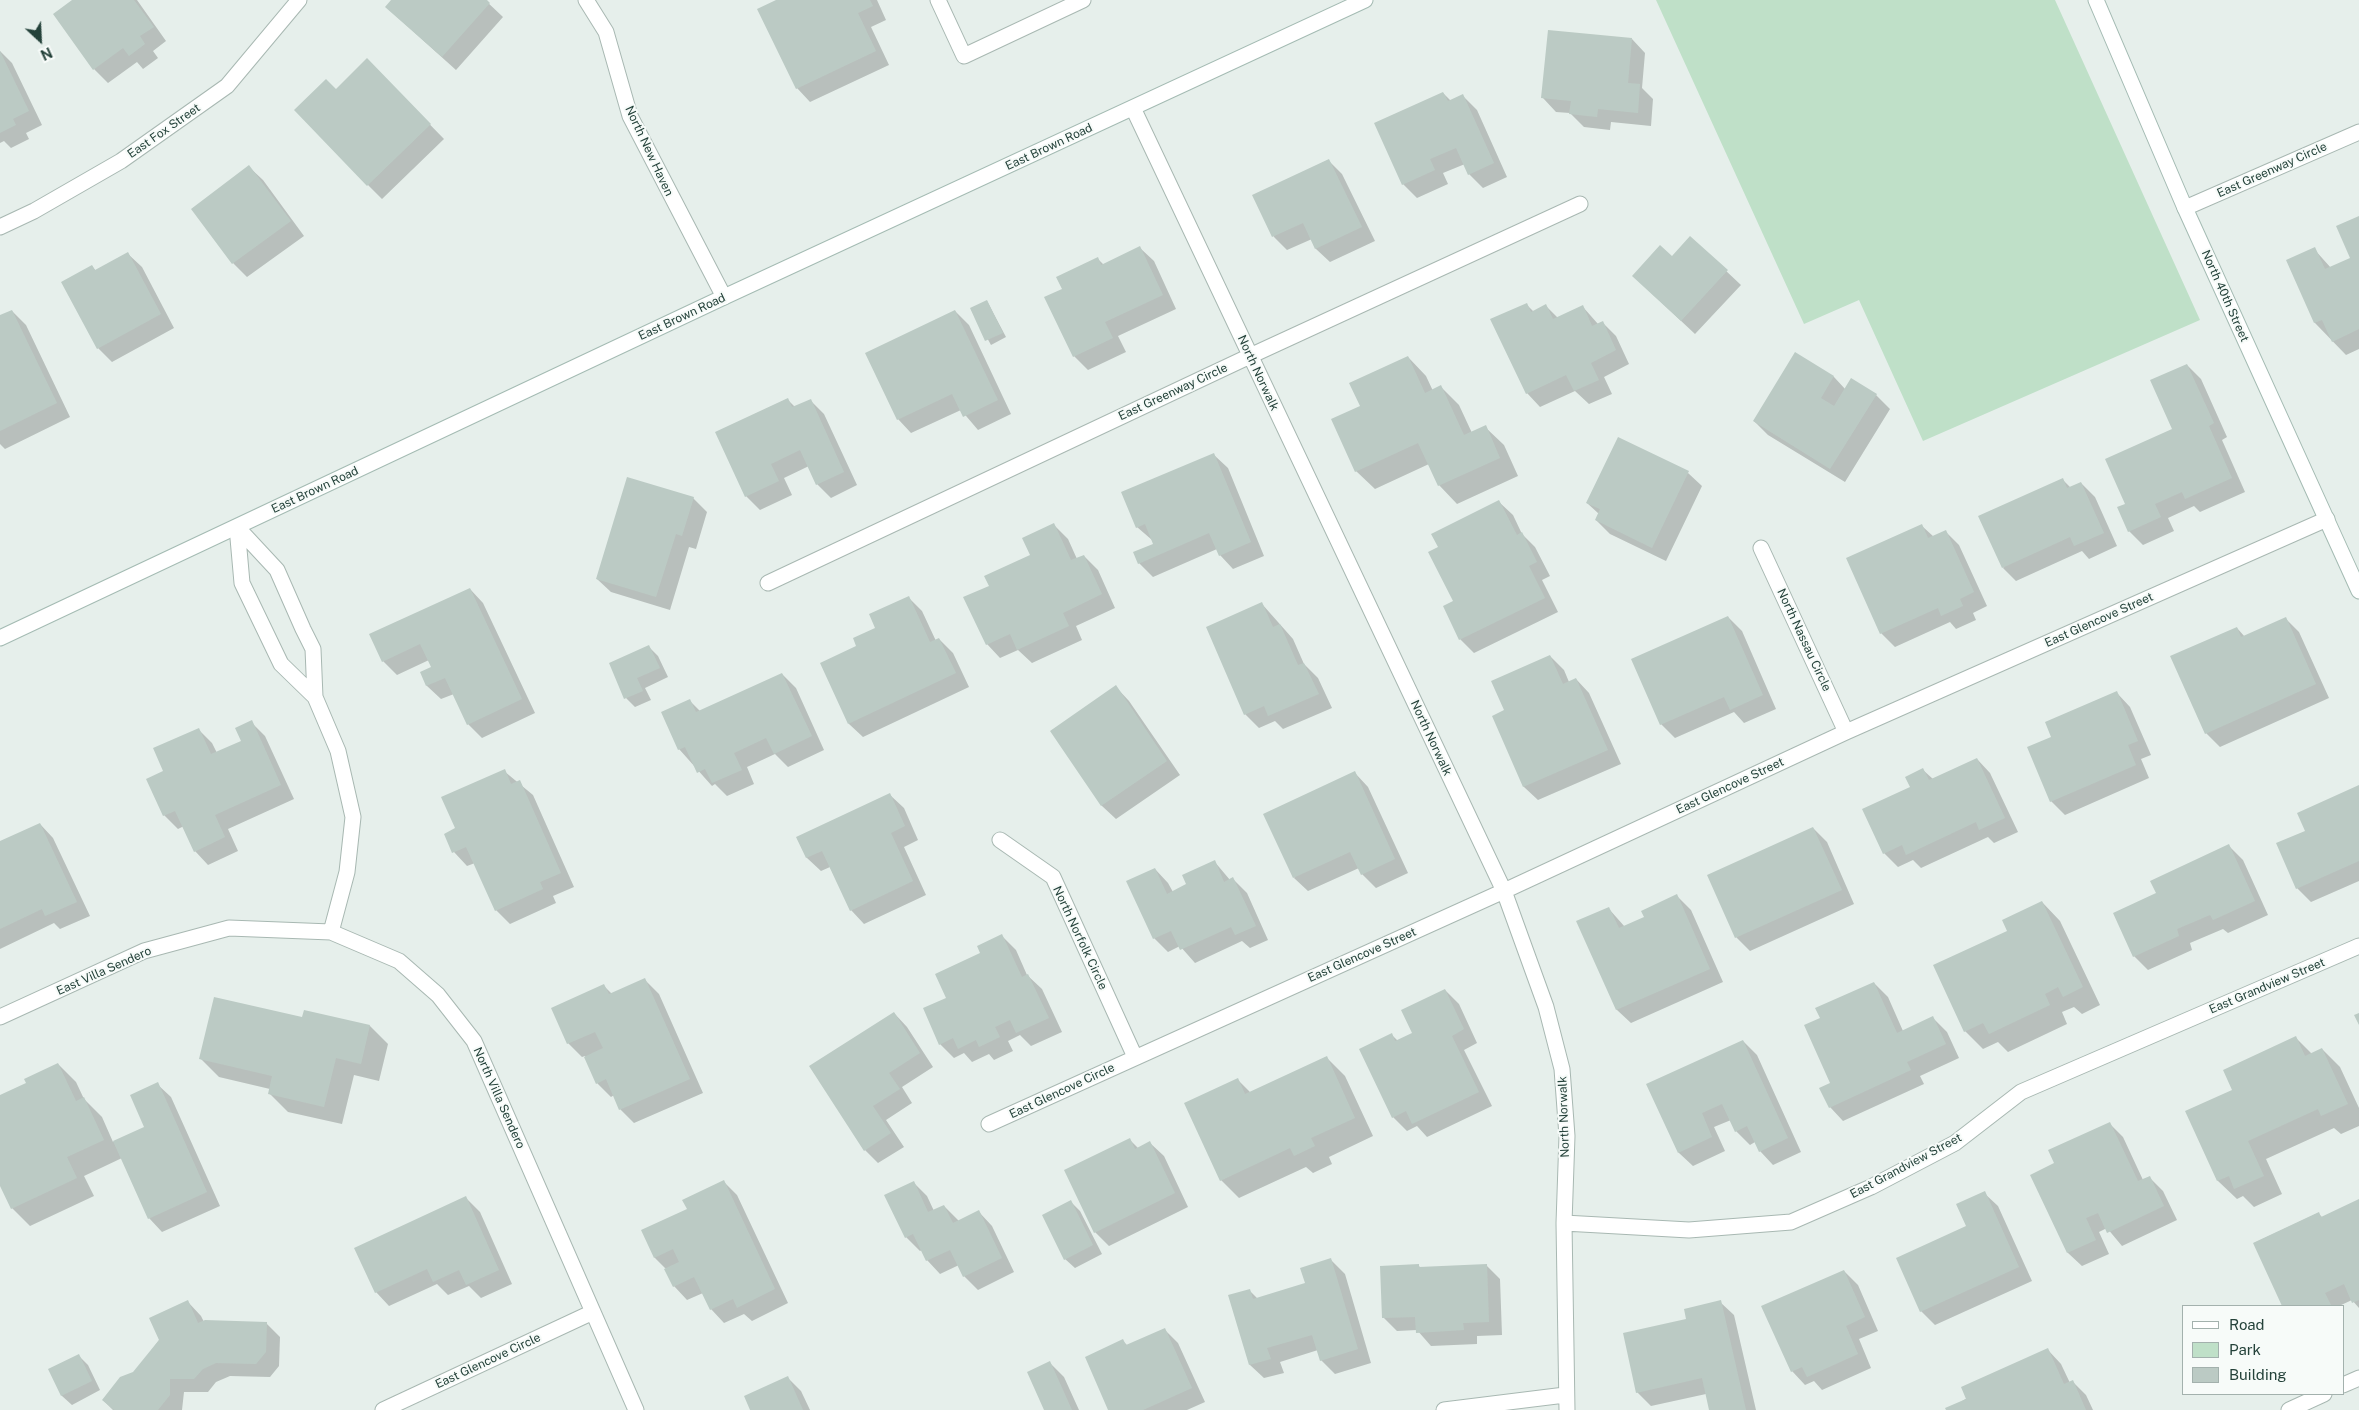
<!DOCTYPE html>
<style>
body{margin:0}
#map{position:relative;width:2359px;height:1410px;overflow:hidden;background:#e6efeb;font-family:"Public Sans",sans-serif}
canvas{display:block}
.legend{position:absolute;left:2182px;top:1305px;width:162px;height:90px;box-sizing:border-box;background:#f7fbf9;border:1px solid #a3b1ad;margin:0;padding:6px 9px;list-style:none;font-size:15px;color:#24423a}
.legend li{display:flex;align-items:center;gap:10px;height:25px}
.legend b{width:25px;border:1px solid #a3b1ad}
.north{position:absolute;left:15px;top:15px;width:50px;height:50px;-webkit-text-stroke:4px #f7fbf9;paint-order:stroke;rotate:155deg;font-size:14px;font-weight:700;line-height:20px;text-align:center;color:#24423a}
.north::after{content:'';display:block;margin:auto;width:18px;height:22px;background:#24423a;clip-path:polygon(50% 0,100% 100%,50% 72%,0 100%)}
</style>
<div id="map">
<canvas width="2359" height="1410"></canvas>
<ul class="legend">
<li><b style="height:6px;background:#fff"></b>Road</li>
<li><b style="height:14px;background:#bfe0c8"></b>Park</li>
<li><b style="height:14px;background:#bbcac4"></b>Building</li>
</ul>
<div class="north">N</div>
</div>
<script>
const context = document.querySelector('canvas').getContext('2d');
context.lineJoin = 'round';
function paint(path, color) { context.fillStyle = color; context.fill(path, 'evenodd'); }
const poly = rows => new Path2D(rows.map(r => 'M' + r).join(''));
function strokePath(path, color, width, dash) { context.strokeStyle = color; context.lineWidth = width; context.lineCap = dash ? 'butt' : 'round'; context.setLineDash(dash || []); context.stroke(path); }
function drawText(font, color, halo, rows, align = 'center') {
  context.font = font + ' "Public Sans",sans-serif'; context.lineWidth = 4; context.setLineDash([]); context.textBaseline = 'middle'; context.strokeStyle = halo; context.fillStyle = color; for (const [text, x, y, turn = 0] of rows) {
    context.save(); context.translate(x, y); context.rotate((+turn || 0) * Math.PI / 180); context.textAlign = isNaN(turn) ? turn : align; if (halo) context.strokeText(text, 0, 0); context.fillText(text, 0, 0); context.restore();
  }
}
paint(poly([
 [1656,0,2055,0,2200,320,1923,441,1859,300,1804,324]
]), '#bfe0c8');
paint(poly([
 [74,0,137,0,166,41,153,51,158,58,143,69,137,62,108,83,94,69],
 [393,0,485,0,503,17,456,70,386,7],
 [779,0,877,0,886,20,871,27,889,65,810,102,797,88],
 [1632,39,1645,53,1642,88,1653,99,1651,126,1611,122,1610,130,1584,127,1570,113,1556,112,1543,98],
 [0,51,12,63,42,125,26,133,29,139,11,148,4,141,0,143],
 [367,60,444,139,382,199,368,185,336,90],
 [1443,93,1451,101,1463,96,1477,110,1507,177,1483,188,1469,174,1465,164,1443,173,1448,184,1417,198,1403,184],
 [1328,160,1342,174,1375,241,1330,262,1316,249,1312,239,1287,250,1274,237,1254,196],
 [249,167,263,180,304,236,247,277,233,263,192,209],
 [2359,217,2359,349,2346,355,2315,323,2287,261,2314,249,2331,268,2352,258],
 [1691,238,1741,285,1695,334,1647,289],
 [1140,248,1154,261,1176,309,1118,336,1126,352,1088,370,1074,356,1064,290,1098,259,1104,265],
 [128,254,142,267,174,328,112,362,98,348,92,266,96,271],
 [987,301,1006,337,991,345,971,309],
 [1526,304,1534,312,1546,306,1558,318,1583,307,1598,324,1602,322,1616,336,1629,364,1604,377,1612,394,1589,404,1575,391,1540,407,1527,393],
 [12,311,26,325,70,417,5,449,0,444,0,317],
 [955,311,969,325,1011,414,978,430,961,410,911,433,898,419],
 [1796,354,1834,377,1846,390,1876,395,1890,409,1845,482,1768,435,1754,421],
 [1408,357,1426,376,1433,391,1441,387,1459,405,1472,433,1485,427,1504,445,1518,476,1457,504,1439,485,1429,464,1375,489,1356,471,1362,407],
 [2187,365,2201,379,2227,437,2222,440,2245,492,2200,512,2194,506,2168,518,2174,531,2143,545,2129,531,2126,505,2174,430],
 [787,399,795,407,810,400,824,414,857,485,831,498,817,484,809,466,784,478,792,495,760,510,746,496,717,432],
 [1214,455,1228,468,1264,556,1233,569,1220,555,1217,549,1153,577,1139,563,1154,545,1152,540,1137,527],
 [1688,473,1702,486,1666,561,1610,534,1596,520,1599,514,1587,503],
 [2062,479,2071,488,2081,483,2095,497,2117,546,2089,559,2082,551,2016,581,2003,568],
 [693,498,707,512,696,549,689,547,670,610,611,592,597,579],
 [1499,502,1513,515,1522,534,1535,547,1550,576,1542,580,1558,612,1474,653,1460,639,1454,602,1439,548],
 [1054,525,1068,539,1077,559,1084,556,1098,570,1115,608,1076,626,1082,640,1032,663,1018,650,1000,658,987,644,990,586,1031,555],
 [1922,526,1934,537,1946,532,1959,545,1987,606,1973,613,1976,620,1956,629,1950,622,1895,647,1881,633],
 [470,589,483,603,535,713,482,738,468,724,454,694,441,699,427,686,422,673,433,668,429,660,397,675,383,661],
 [908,597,922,611,936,641,939,639,953,653,969,687,863,737,849,724,858,647],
 [1262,604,1293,639,1304,664,1318,678,1332,708,1283,729,1275,721,1259,728,1245,714],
 [1728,617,1742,631,1776,709,1744,723,1734,712,1675,738,1661,724],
 [2286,619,2299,632,2329,698,2220,747,2206,733,2237,628,2245,637],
 [649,647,658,656,668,677,645,688,651,700,635,707,626,698],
 [1550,656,1564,670,1569,682,1576,679,1589,693,1621,764,1538,800,1524,787,1494,716,1505,711],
 [782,674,796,688,824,750,788,767,775,754,747,767,754,784,727,796,715,784,712,786,679,749,689,700,701,712],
 [1116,687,1129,701,1180,775,1116,819,1102,806,1051,731],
 [2117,693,2130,707,2151,755,2141,759,2149,778,2065,815,2051,801,2052,738],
 [251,722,265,736,294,799,228,829,238,851,208,865,195,851,184,826,178,829,164,815,165,771,198,729,212,743,217,753,243,741],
 [1977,759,1990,773,2018,832,1994,843,1988,837,1921,868,1913,860,1898,867,1884,853,1911,788,1923,770,1933,779],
 [504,771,533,795,574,887,553,896,556,903,510,924,496,910,475,863,467,866,454,852,456,829],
 [1355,773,1368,787,1408,873,1376,888,1362,874,1359,868,1308,891,1294,878],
 [2359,786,2359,881,2311,902,2297,888,2306,831],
 [890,795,904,808,918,840,904,847,926,895,864,924,851,910,830,867,821,871,807,858,797,838],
 [40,824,53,838,90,916,60,929,54,923,0,949,0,843],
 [1813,828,1827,842,1854,904,1750,951,1736,937],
 [2229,846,2243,860,2268,915,2228,933,2223,929,2190,943,2192,950,2148,970,2134,956,2158,894],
 [1214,861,1230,880,1233,879,1247,893,1268,940,1250,948,1242,941,1195,963,1180,946,1168,952,1154,938,1155,869,1168,883,1173,892,1188,885],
 [1677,896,1691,910,1723,982,1631,1023,1617,1010,1578,922,1609,909,1625,927,1645,918],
 [2042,902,2060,921,2100,1005,2082,1014,2074,1007,2062,1012,2067,1024,2008,1052,1998,1042,1983,1049,1965,1031,2008,931],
 [1002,936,1016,950,1027,975,1042,989,1062,1032,1031,1046,1020,1035,1008,1041,1013,1051,994,1060,989,1054,972,1062,964,1053,954,1058,940,1044,947,999,982,954],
 [645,980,659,994,703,1093,634,1123,620,1109,614,1095,611,1097,597,1083,585,1056,582,1057,568,1043,604,986,612,994],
 [1874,983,1888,997,1903,1031,1933,1018,1947,1032,1959,1058,1920,1076,1924,1084,1843,1121,1830,1107,1832,1084,1822,1019],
 [1445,990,1459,1004,1477,1043,1464,1050,1492,1106,1427,1137,1417,1126,1407,1131,1393,1117,1392,1035,1398,1041,1414,1034],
 [894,1013,907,1027,933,1067,902,1087,912,1103,886,1120,904,1147,878,1163,865,1150,811,1067],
 [303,1019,370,1026,388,1044,379,1081,354,1075,342,1124,288,1112,269,1093,270,1089,219,1077,201,1059],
 [2296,1038,2312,1054,2322,1049,2340,1067,2359,1108,2359,1126,2341,1134,2334,1128,2266,1159,2282,1194,2254,1207,2243,1196,2237,1199,2218,1181,2187,1112,2233,1091],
 [1743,1041,1757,1055,1801,1152,1773,1165,1760,1151,1755,1142,1750,1145,1736,1131,1731,1120,1714,1127,1725,1151,1693,1166,1679,1153,1648,1085],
 [1326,1057,1345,1076,1373,1136,1329,1157,1332,1164,1313,1173,1306,1167,1239,1198,1221,1180,1238,1080,1251,1093],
 [58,1064,76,1082,84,1099,102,1117,113,1142,146,1127,157,1084,171,1097,220,1206,162,1232,149,1218,122,1158,84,1176,94,1196,30,1226,12,1208,0,1183,0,1096,27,1084],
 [2109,1123,2123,1137,2143,1180,2149,1177,2163,1191,2177,1220,2122,1246,2107,1228,2099,1232,2109,1254,2082,1266,2068,1253,2032,1175,2056,1164],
 [1130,1140,1138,1148,1150,1143,1164,1156,1188,1207,1109,1246,1095,1232],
 [723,1181,737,1195,788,1303,752,1321,744,1314,724,1323,711,1309,703,1293,687,1300,674,1286,666,1269,655,1258,643,1231,688,1210],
 [913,1182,927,1196,934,1211,944,1206,959,1221,979,1212,992,1226,1014,1272,978,1290,964,1276,959,1265,940,1274,927,1260,922,1250,920,1251,906,1237],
 [1984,1193,1998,1206,2032,1281,1935,1325,1921,1311],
 [466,1198,480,1212,512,1284,481,1298,469,1286,448,1295,437,1284,389,1306,376,1292],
 [2359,1201,2359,1308,2352,1300,2339,1306,2283,1306,2254,1243,2318,1213,2323,1218],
 [1071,1202,1080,1211,1102,1254,1075,1268,1065,1259],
 [1331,1260,1345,1274,1371,1363,1335,1374,1321,1360,1318,1350,1280,1362,1284,1373,1264,1378,1250,1365,1230,1296,1249,1290,1258,1299,1307,1284],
 [1418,1265,1421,1268,1486,1265,1500,1279,1502,1335,1477,1336,1477,1344,1431,1346,1417,1330,1397,1331,1383,1317],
 [1844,1271,1858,1285,1878,1331,1859,1339,1871,1368,1822,1390,1814,1381,1805,1385,1792,1371],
 [188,1302,201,1316,204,1322,266,1323,280,1337,279,1366,270,1377,230,1376,216,1382,208,1392,184,1392,182,1410,113,1410,103,1400,134,1373],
 [1720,1302,1734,1315,1756,1410,1710,1410,1706,1394,1651,1406,1637,1392,1688,1320],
 [1164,1329,1178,1343,1205,1402,1187,1410,1110,1410,1123,1341,1128,1346],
 [2048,1350,2061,1364,2070,1383,2072,1381,2086,1395,2093,1410,1947,1410],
 [79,1356,88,1365,100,1390,72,1405,62,1396,50,1370],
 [1050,1363,1064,1377,1079,1410,1045,1410],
 [787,1377,801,1391,810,1410,752,1410]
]), '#0003');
paint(poly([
 [72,0,134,0,154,27,140,36,145,44,129,56,123,48,93,70,53,14],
 [391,0,487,0,490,3,442,57,385,7],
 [776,0,870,0,873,6,858,13,876,51,796,89,757,9],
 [1548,30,1632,38,1628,83,1640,84,1638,113,1598,109,1597,117,1569,114,1571,101,1541,98],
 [0,51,29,111,13,119,16,125,0,133],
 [367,58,431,124,367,186,294,110,326,79,336,89],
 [1443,92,1448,101,1463,94,1494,163,1468,175,1456,148,1430,159,1435,170,1402,185,1374,123],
 [1329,159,1362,227,1315,249,1303,223,1272,237,1252,195],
 [249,165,291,221,232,264,191,209],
 [2359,216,2359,329,2332,342,2322,320,2314,323,2286,260,2315,247,2325,269,2350,258,2336,226],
 [1690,236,1728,270,1681,321,1632,276,1660,245,1672,256],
 [1140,246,1163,295,1105,322,1113,338,1073,357,1044,297,1062,289,1056,277,1098,257,1101,265],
 [128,252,161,314,97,349,61,282,92,265,95,270],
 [987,300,1003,333,985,341,970,308],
 [1527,303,1531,312,1546,304,1553,319,1583,305,1592,326,1603,321,1616,350,1591,363,1599,380,1574,391,1566,375,1526,394,1490,319],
 [12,310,57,403,0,431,0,315],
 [955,310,998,400,963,417,952,394,897,420,865,353],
 [1795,352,1834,376,1821,398,1834,406,1851,378,1877,394,1830,469,1753,421],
 [1408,356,1425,393,1441,385,1464,435,1486,425,1500,458,1438,486,1418,443,1355,472,1331,419,1360,406,1349,383],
 [2187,364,2214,423,2209,426,2232,478,2185,499,2182,492,2155,504,2161,517,2128,532,2117,507,2125,504,2105,459,2172,429,2150,380],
 [788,398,792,407,811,399,844,472,816,485,800,450,771,464,779,481,745,497,715,432],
 [1618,437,1689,471,1652,548,1595,520,1600,509,1586,503],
 [1214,453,1251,542,1219,556,1209,533,1138,564,1133,552,1153,544,1145,524,1136,528,1121,492],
 [627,477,694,497,682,536,676,534,656,597,596,579],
 [2063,478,2067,488,2081,482,2104,533,2074,546,2070,537,2002,568,1978,516],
 [1499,500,1517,535,1522,532,1537,562,1529,566,1545,598,1459,640,1443,606,1453,601,1428,552,1438,547,1431,534],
 [1054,523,1071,560,1084,555,1102,594,1063,613,1069,626,1017,650,1010,634,986,645,963,597,989,586,984,576,1030,555,1022,538],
 [1922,524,1928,538,1946,530,1974,592,1960,599,1963,606,1941,616,1938,608,1880,634,1846,558],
 [470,588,522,699,467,725,445,678,426,686,420,672,431,667,420,644,382,662,369,634],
 [909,596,930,642,939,638,956,673,848,724,820,663,856,646,853,638,875,628,869,614],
 [1262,602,1273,627,1280,624,1298,665,1304,663,1319,694,1268,716,1264,706,1244,715,1206,627],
 [1728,616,1763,695,1730,710,1724,697,1660,725,1631,659],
 [2286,617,2316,684,2205,734,2170,656,2237,627,2241,637],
 [649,645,660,668,637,678,643,691,624,699,609,663],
 [1550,655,1563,684,1576,678,1608,750,1523,787,1492,716,1504,710,1491,681],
 [782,673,812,736,774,754,766,738,734,753,742,770,712,783,705,769,697,773,685,747,678,750,661,712,690,699,696,712],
 [1116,685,1167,761,1101,806,1050,731],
 [2117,691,2138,741,2128,745,2136,765,2050,802,2027,747,2051,737,2045,722],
 [252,720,281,785,215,815,225,837,194,852,175,811,163,816,146,779,163,771,153,748,199,728,211,754,241,741,235,728],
 [1977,758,2005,818,1979,830,1976,822,1906,855,1902,845,1883,854,1862,809,1910,787,1905,777,1923,768,1929,780],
 [505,769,511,784,520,780,561,873,540,882,543,889,495,911,466,847,452,853,444,834,455,828,441,797],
 [1355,771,1395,859,1361,875,1350,852,1293,878,1263,814],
 [2359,785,2359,861,2296,889,2276,843,2305,831,2297,813],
 [890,793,905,826,891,833,913,881,850,911,822,851,806,858,796,837],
 [40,823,77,902,45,916,42,909,0,929,0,841],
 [1813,827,1842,890,1735,938,1707,875],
 [2229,844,2255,901,2213,920,2210,915,2177,929,2179,936,2133,957,2113,913,2156,893,2150,881],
 [1215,860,1224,882,1233,877,1256,926,1235,935,1231,927,1180,950,1171,931,1153,939,1126,881,1155,868,1167,894,1186,884,1182,875],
 [1677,894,1710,969,1616,1010,1576,921,1609,907,1619,928,1644,917,1641,911],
 [2042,901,2083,987,2063,997,2058,987,2045,994,2050,1005,1989,1034,1983,1023,1964,1032,1933,965,2007,931,2002,920],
 [1002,934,1022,977,1028,974,1049,1018,1016,1033,1010,1020,995,1027,1000,1037,979,1047,976,1040,958,1049,953,1038,939,1045,923,1008,946,998,935,974,980,953,977,946],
 [645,978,690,1079,619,1110,606,1079,596,1084,584,1057,603,1048,595,1032,567,1044,551,1008,604,984,609,994],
 [1874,982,1897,1033,1933,1016,1946,1044,1907,1062,1911,1070,1829,1108,1819,1088,1830,1083,1804,1025,1820,1018,1815,1008],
 [1445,989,1464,1029,1452,1036,1479,1092,1412,1124,1406,1111,1392,1118,1359,1049,1392,1033,1395,1041,1412,1033,1401,1010],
 [214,997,302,1017,304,1010,370,1025,361,1064,336,1058,324,1107,268,1094,272,1076,199,1059],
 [894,1012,920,1053,889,1073,900,1089,873,1106,891,1133,864,1151,809,1066],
 [2359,1013,2359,1025,2354,1015],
 [2296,1036,2305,1056,2322,1048,2348,1104,2321,1116,2318,1109,2248,1141,2264,1176,2234,1189,2229,1176,2217,1181,2185,1111,2232,1090,2223,1070],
 [1743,1040,1788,1138,1759,1152,1747,1126,1735,1132,1722,1104,1702,1113,1712,1137,1678,1153,1646,1084],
 [1327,1056,1355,1118,1311,1138,1315,1146,1294,1156,1290,1148,1220,1181,1184,1103,1238,1078,1245,1094],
 [58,1063,76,1101,84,1097,104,1140,67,1157,77,1178,11,1209,0,1186,0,1095,26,1083,24,1079],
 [158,1082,207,1192,148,1219,113,1141,144,1127,130,1095],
 [2110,1122,2138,1181,2150,1176,2164,1206,2107,1233,2098,1213,2086,1218,2096,1240,2067,1253,2030,1175,2054,1163,2048,1150],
 [1130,1138,1135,1149,1150,1141,1175,1193,1094,1233,1064,1170],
 [724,1180,775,1289,737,1308,733,1299,710,1310,694,1277,673,1287,664,1269,679,1262,673,1249,654,1258,641,1230,687,1209,682,1200],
 [914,1181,928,1212,944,1205,953,1223,979,1210,1002,1258,963,1277,950,1250,926,1261,913,1234,905,1238,884,1195],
 [1985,1191,2019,1267,1920,1312,1896,1258,1966,1226,1956,1204],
 [466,1196,499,1270,466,1285,459,1270,433,1282,427,1269,375,1293,354,1248],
 [2359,1199,2359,1300,2352,1303,2344,1284,2325,1293,2331,1305,2327,1306,2282,1306,2253,1243,2319,1212,2321,1217],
 [1071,1200,1093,1245,1064,1260,1042,1215],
 [1331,1258,1358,1349,1320,1361,1312,1335,1267,1348,1271,1359,1249,1365,1228,1295,1250,1289,1253,1299,1305,1283,1300,1268],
 [1419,1264,1419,1267,1487,1264,1489,1322,1463,1323,1464,1330,1416,1333,1415,1317,1382,1318,1380,1266],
 [1844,1270,1865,1317,1846,1326,1858,1354,1807,1377,1802,1367,1791,1372,1761,1306],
 [188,1300,198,1323,205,1320,267,1322,266,1352,256,1364,216,1363,203,1369,194,1379,170,1379,170,1395,158,1410,114,1410,102,1400,120,1377,133,1372,159,1340,149,1318],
 [1721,1300,1746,1410,1709,1410,1702,1378,1636,1393,1623,1333,1686,1319,1684,1309],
 [1165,1328,1192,1388,1143,1410,1108,1410,1085,1357,1123,1339,1126,1345],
 [2048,1348,2064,1384,2073,1380,2086,1410,1946,1410,1945,1408,1966,1399,1961,1387],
 [79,1354,92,1381,61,1396,48,1369],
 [1050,1361,1072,1410,1044,1410,1027,1372],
 [788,1376,803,1410,750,1410,744,1396]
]), '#bbcac4');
const street = poly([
 [586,0,606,32,630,116,724,297],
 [938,0,964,56,1083,0],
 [1133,108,1504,891,1546,1007,1562,1069,1567,1136,1564,1223,1567,1410],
 [2185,208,2359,132],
 [0,227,34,211,121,161,227,86,299,0],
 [237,527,277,570,303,629,313,649,315,697,338,751,353,817,347,872,331,932],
 [237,527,242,583,281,664,315,697],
 [1761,548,1846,732],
 [768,583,1250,356,1580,204],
 [1000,840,1053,877,1135,1057],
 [0,1017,144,951,229,928,331,932,399,961,438,995,474,1041,636,1410],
 [989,1124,1504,891,1846,732,2327,519],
 [1564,1223,1689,1230,1791,1222,1871,1187,1955,1143,2021,1092,2359,946],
 [2343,1385,2359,1378],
 [383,1410,593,1312],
 [1444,1410,1565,1395],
 [2289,1410,2324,1394]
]);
const secondary = poly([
 [2096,0,2185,208,2359,591],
 [0,638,724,297,1365,0]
]);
strokePath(street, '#a8b8b2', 17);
strokePath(secondary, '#a4bbb3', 17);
strokePath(street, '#fff', 15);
strokePath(secondary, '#fff', 15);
drawText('12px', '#24423a', '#f7fbf9', [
 ["East Fox Street",164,131,-35],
 ["East Brown Road",1049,147,-25],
 ["North New Haven",649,151,65],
 ["East Greenway Circle",2272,170,-24],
 ["North 40th Street",2225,296,66],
 ["East Brown Road",682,317,-25],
 ["North Norwalk",1258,373,65],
 ["East Greenway Circle",1173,392,-25],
 ["East Brown Road",315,490,-25],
 ["East Glencove Street",2099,620,-24],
 ["North Nassau Circle",1804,640,65],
 ["North Norwalk",1431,738,65],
 ["East Glencove Street",1730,786,-25],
 ["North Norfolk Circle",1080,938,65],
 ["East Glencove Street",1362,955,-24],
 ["East Villa Sendero",104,971,-24],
 ["East Grandview Street",2267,986,-23],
 ["East Glencove Circle",1062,1091,-25],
 ["North Villa Sendero",499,1098,66],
 ["North Norwalk",1564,1117,-92],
 ["East Grandview Street",1906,1166,-28],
 ["East Glencove Circle",488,1361,-25]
]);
</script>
